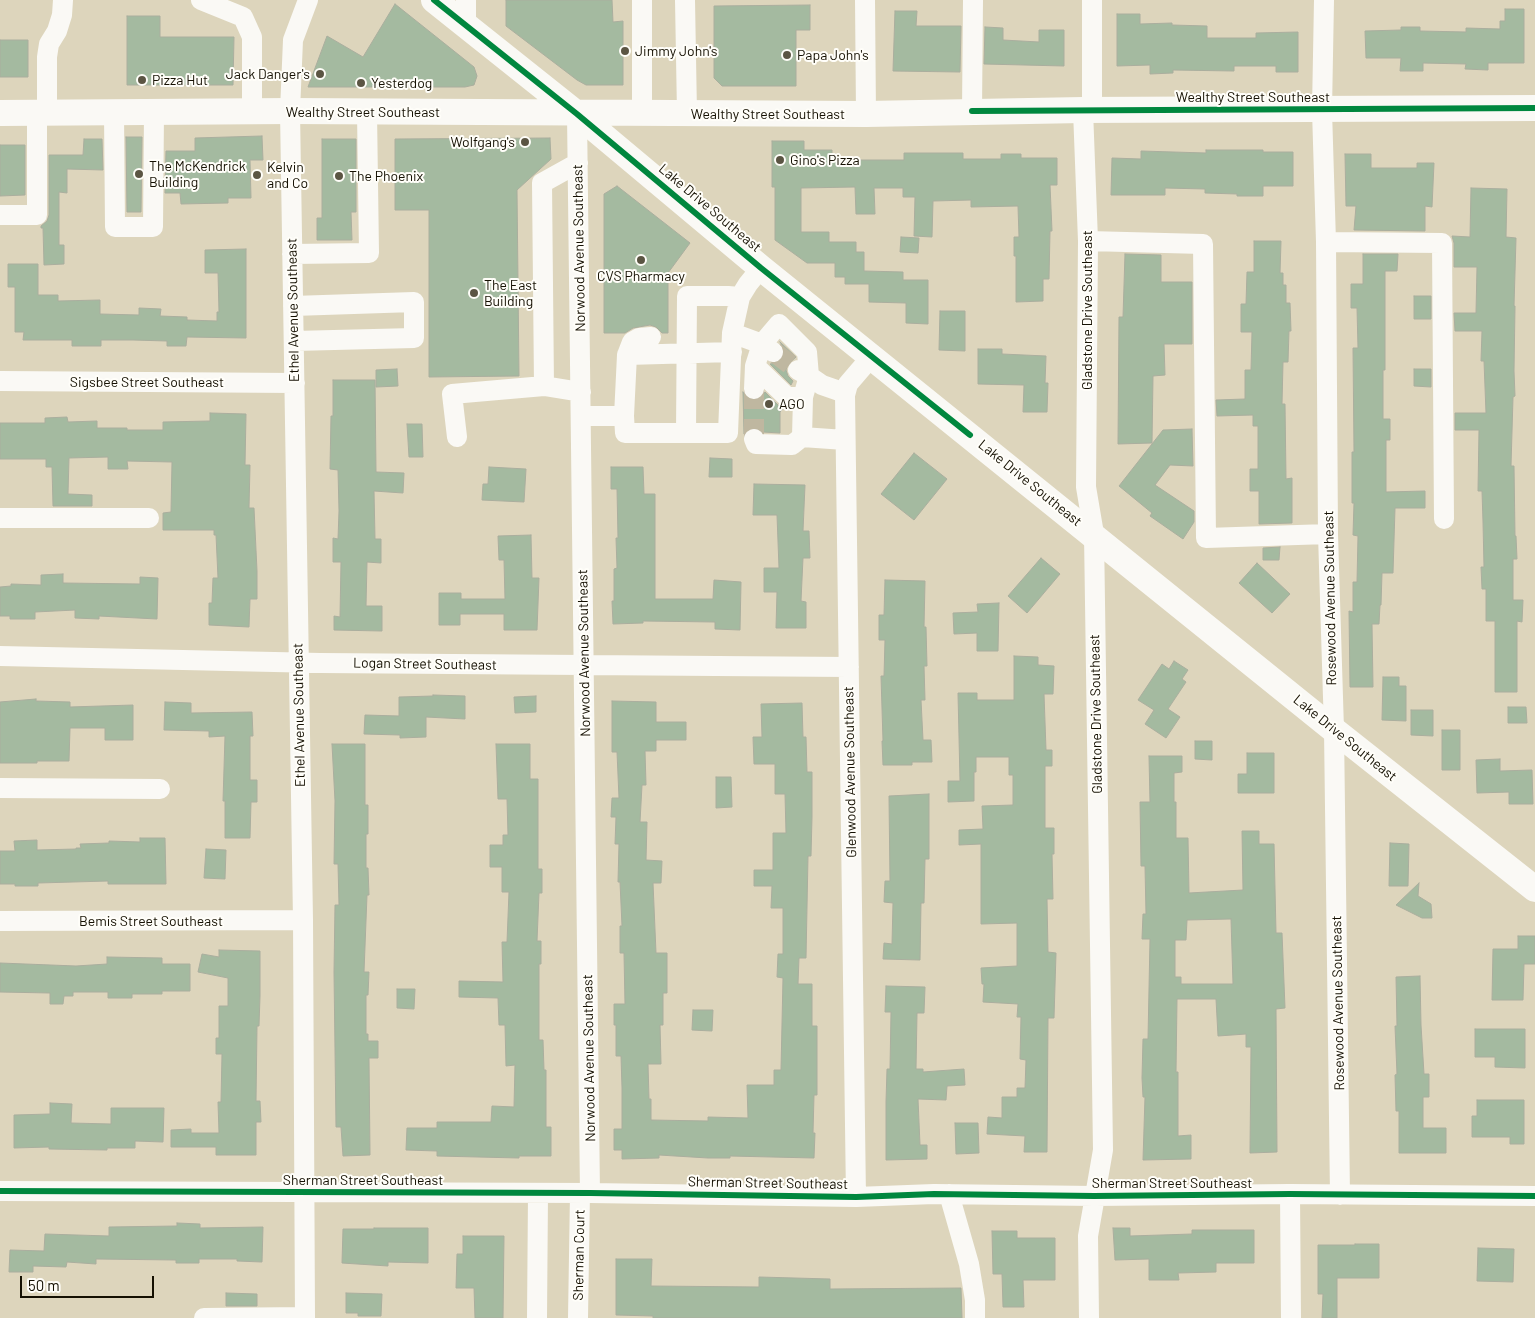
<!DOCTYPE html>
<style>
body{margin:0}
#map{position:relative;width:1535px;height:1318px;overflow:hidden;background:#ddd5bc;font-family:Barlow,sans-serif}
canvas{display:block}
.scale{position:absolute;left:20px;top:1276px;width:134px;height:22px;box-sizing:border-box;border:2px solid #151002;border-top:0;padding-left:6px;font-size:15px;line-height:18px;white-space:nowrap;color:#151002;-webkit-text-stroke:4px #fffef9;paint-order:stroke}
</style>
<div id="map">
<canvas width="1535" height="1318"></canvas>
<div class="scale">50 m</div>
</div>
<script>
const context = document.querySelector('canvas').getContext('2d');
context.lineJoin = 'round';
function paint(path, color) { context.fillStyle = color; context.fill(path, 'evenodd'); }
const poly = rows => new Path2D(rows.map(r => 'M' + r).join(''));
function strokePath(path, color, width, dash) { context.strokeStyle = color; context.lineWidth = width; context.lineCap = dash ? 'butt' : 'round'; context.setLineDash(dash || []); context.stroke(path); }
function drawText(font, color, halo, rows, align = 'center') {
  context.font = font + ' Barlow,sans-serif'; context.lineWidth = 4; context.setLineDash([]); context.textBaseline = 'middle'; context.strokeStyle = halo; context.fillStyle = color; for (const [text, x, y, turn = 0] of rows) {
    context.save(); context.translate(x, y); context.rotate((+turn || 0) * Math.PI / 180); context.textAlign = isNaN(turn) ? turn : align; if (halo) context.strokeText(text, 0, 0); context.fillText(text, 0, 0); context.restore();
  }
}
const building = poly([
 [506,0,612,0,613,22,623,21,623,85,586,85,577,80,506,26,506,0],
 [395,4,474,67,477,76,474,85,465,87,308,87,327,36,363,57,395,4],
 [810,5,810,30,796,30,796,86,722,86,714,78,714,6,810,5],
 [1505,9,1524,9,1524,63,1488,63,1488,70,1465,69,1466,64,1423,63,1423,71,1400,71,1401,58,1366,58,1365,31,1401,30,1401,27,1420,27,1420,31,1466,32,1466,28,1500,29,1500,21,1505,21,1505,9],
 [895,11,917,11,916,26,961,26,960,72,893,71,895,11],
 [1117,14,1140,14,1140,24,1172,23,1172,25,1207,26,1207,38,1256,38,1256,33,1298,32,1298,72,1276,72,1276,66,1234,66,1234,71,1173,70,1173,73,1150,74,1150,65,1117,66,1117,14],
 [127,16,160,16,160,37,234,37,233,85,127,85,127,16],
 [985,27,1003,28,1003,40,1039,42,1039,30,1064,30,1064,66,984,64,985,27],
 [0,40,28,40,28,77,0,77,0,40],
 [262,136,263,160,250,160,251,198,228,198,228,203,181,204,180,193,165,193,166,151,195,151,195,138,262,136],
 [126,137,142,137,141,212,127,212,126,137],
 [550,138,551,159,517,190,519,376,429,377,429,210,395,210,395,139,550,138],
 [84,139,102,139,103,170,67,169,67,193,59,192,59,245,64,245,64,264,44,265,43,228,41,228,41,226,47,221,49,215,49,155,83,155,84,139],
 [322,139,356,139,356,212,351,212,352,240,317,240,317,218,322,218,322,139],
 [772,141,804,141,804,150,832,150,832,160,904,160,904,153,963,153,963,159,1001,159,1001,154,1021,154,1021,158,1057,158,1057,185,1050,185,1052,231,1050,231,1049,279,1043,279,1043,301,1016,302,1016,256,1014,256,1014,237,1019,237,1018,206,971,207,971,200,933,201,932,237,914,236,915,197,903,197,903,188,874,188,875,214,856,214,855,187,801,188,801,232,829,232,829,242,856,242,856,252,864,252,864,271,903,272,903,280,928,280,928,324,906,323,906,303,869,302,869,284,845,284,845,277,835,277,835,263,807,263,775,240,775,187,772,187,772,141],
 [0,145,25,145,25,195,0,196,0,145],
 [1206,150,1263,150,1263,152,1293,152,1293,186,1263,186,1263,196,1237,196,1237,194,1205,193,1205,189,1165,188,1165,195,1111,195,1112,158,1141,159,1141,151,1206,153,1206,150],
 [1345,154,1371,154,1371,168,1417,168,1417,163,1434,163,1432,207,1425,206,1425,231,1354,230,1356,206,1346,206,1345,154],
 [617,186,690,243,668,273,668,333,662,333,656,327,650,325,633,328,625,333,604,333,604,194,617,186],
 [1471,188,1507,189,1506,237,1516,238,1514,306,1515,306,1514,371,1515,396,1513,397,1511,466,1514,466,1515,536,1516,536,1517,559,1513,559,1513,600,1523,600,1522,622,1517,621,1517,692,1495,692,1495,621,1486,621,1486,589,1482,589,1481,567,1484,567,1483,522,1482,491,1478,491,1479,430,1455,430,1455,413,1486,413,1484,361,1481,361,1482,331,1455,331,1454,313,1476,313,1477,267,1454,267,1454,243,1452,236,1470,237,1471,188],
 [901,237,919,238,918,253,900,252,901,237],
 [1254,241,1281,241,1280,273,1283,273,1283,285,1286,285,1286,303,1290,303,1291,331,1289,331,1288,362,1283,362,1282,404,1285,404,1286,479,1292,478,1292,523,1259,524,1259,491,1250,491,1250,469,1258,469,1258,426,1253,426,1253,415,1217,416,1216,400,1245,399,1245,370,1251,370,1252,332,1241,332,1241,304,1246,304,1247,272,1254,272,1254,241],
 [246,249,246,338,187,337,186,346,167,346,167,341,133,340,101,340,101,346,72,346,72,340,23,340,24,332,15,332,15,287,8,287,8,264,38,264,38,295,58,295,58,301,100,300,100,314,139,315,139,308,161,309,160,316,187,317,187,320,217,321,217,312,219,312,218,273,205,273,205,250,246,249],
 [1125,254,1161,255,1161,282,1192,282,1192,344,1164,344,1165,375,1153,376,1152,443,1118,444,1119,317,1123,317,1125,254],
 [1363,254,1398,254,1397,271,1385,271,1385,370,1383,370,1383,419,1390,419,1390,440,1386,440,1386,492,1425,491,1425,508,1395,508,1393,573,1382,573,1381,605,1380,605,1379,624,1372,624,1373,687,1350,687,1349,611,1353,612,1353,582,1357,582,1358,536,1353,535,1354,503,1352,503,1352,452,1354,452,1353,348,1358,348,1357,308,1351,308,1351,284,1363,284,1363,254],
 [1414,296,1431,296,1431,319,1414,319,1414,296],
 [940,311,965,311,965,351,939,350,940,311],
 [780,342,796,357,788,364,786,370,788,376,793,381,791,385,770,364,777,363,783,359,785,354,784,348,780,342],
 [978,349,1002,349,1002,354,1046,356,1045,383,1048,383,1047,412,1023,412,1024,385,978,384,978,349],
 [397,369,398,386,376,387,376,370,397,369],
 [1414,369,1431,369,1431,387,1414,386,1414,369],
 [333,380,375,380,376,472,404,473,403,493,374,491,375,539,381,539,381,563,367,562,366,606,382,606,382,631,334,630,334,616,340,617,341,562,333,562,333,538,338,539,339,511,338,470,330,469,331,416,333,416,333,380],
 [743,392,747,399,754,401,760,399,765,392,779,406,784,408,780,412,780,433,763,432,755,427,749,428,744,434,743,392],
 [210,413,246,414,245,465,250,465,249,508,254,508,257,571,257,599,250,599,249,627,209,625,209,603,212,603,213,578,218,578,216,535,214,535,214,530,163,530,163,513,171,512,172,462,127,461,128,469,108,469,108,457,69,458,68,494,92,495,92,506,53,506,52,467,46,467,46,459,0,459,0,423,45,423,45,418,67,417,68,422,97,421,97,428,127,428,127,430,163,430,163,422,210,421,210,413],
 [407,424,422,424,423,457,409,457,407,424],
 [1192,429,1193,466,1170,465,1155,485,1194,511,1194,522,1183,539,1150,516,1152,513,1119,486,1163,430,1192,429],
 [914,453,947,479,914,520,881,494,914,453],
 [710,458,732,459,732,477,709,477,710,458],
 [489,467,526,469,524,502,482,500,483,484,488,484,489,467],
 [611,467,643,467,644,494,655,494,655,599,713,599,714,580,741,582,740,630,715,629,715,622,643,621,643,623,613,624,612,601,614,601,614,569,617,568,616,538,618,538,617,489,611,489,611,467],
 [754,484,805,485,803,531,809,531,810,558,803,558,801,601,806,602,806,628,776,628,777,592,764,592,764,568,779,568,777,515,753,515,754,484],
 [531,535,532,578,539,578,537,630,504,630,504,614,460,614,460,625,439,625,439,593,461,593,461,599,505,599,504,560,499,560,498,536,531,535],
 [1280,547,1279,560,1263,560,1263,548,1280,547],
 [1041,558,1060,574,1027,613,1008,596,1041,558],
 [1257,563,1290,594,1272,613,1239,583,1257,563],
 [63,574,63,583,140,584,140,577,158,578,157,619,99,616,99,619,75,618,75,610,35,612,35,619,10,619,10,616,0,616,0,587,11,586,11,584,41,585,41,575,63,574],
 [885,580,925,581,924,627,926,627,927,666,924,666,925,700,921,700,923,740,931,740,932,762,912,762,912,765,883,765,882,741,883,741,881,676,884,676,885,640,879,640,879,615,884,615,885,580],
 [999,603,998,651,977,651,977,633,954,634,953,613,978,612,977,604,999,603],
 [1014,656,1038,657,1038,665,1054,666,1053,694,1044,694,1046,750,1052,750,1052,766,1045,766,1045,828,1054,828,1054,854,1052,854,1053,899,1047,899,1048,952,1056,953,1054,1018,1048,1018,1047,1152,1024,1152,1025,1136,987,1134,988,1117,1002,1118,1002,1097,1017,1097,1017,1088,1025,1088,1026,1060,1020,1059,1021,1017,1017,1017,1018,1004,983,1002,984,984,982,984,981,968,1017,966,1017,923,981,924,981,844,959,845,959,830,983,829,982,806,1013,805,1013,775,1009,775,1009,757,976,757,976,772,974,772,974,801,948,802,948,781,960,781,958,693,977,693,977,700,1014,700,1014,656],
 [1174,661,1188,670,1182,679,1186,682,1168,709,1180,717,1166,738,1145,724,1154,710,1138,700,1162,664,1169,669,1174,661],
 [1383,677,1399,677,1399,686,1406,686,1406,721,1382,720,1383,677],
 [433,695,465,696,465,719,426,717,426,737,400,738,400,735,364,734,365,715,399,716,399,697,433,696,433,695],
 [536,696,536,712,515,713,514,697,536,696],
 [36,699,36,701,70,702,70,707,133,705,133,740,105,740,105,728,70,728,69,761,37,761,37,763,0,763,0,702,36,699],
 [612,701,656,702,656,722,686,722,686,740,656,740,656,751,645,751,646,785,642,785,640,822,647,822,646,860,662,861,661,883,653,883,656,953,667,953,667,993,663,993,663,1025,660,1025,661,1064,648,1064,649,1099,651,1099,651,1120,708,1121,708,1117,748,1118,747,1085,774,1085,774,1070,781,1070,783,978,777,977,778,954,783,954,783,908,771,908,772,886,754,886,754,870,773,870,773,833,786,833,785,794,775,794,775,764,754,764,753,737,762,737,761,704,802,703,803,737,806,737,807,772,812,772,812,817,811,856,808,856,806,958,799,958,798,984,812,984,812,1026,817,1026,817,1095,814,1095,813,1133,815,1133,814,1158,730,1156,730,1158,708,1158,659,1155,659,1158,622,1159,622,1150,614,1150,614,1129,622,1129,622,1088,621,1056,616,1056,616,1025,614,1025,614,1004,625,1004,624,953,620,953,620,926,622,926,620,882,618,882,619,844,615,844,616,817,611,817,612,798,619,798,617,752,612,752,612,701],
 [165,702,191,703,191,713,252,712,253,736,250,736,250,780,257,780,257,802,251,802,250,838,225,838,225,801,223,801,225,736,209,737,209,731,164,730,165,702],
 [1508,707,1526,707,1527,723,1508,723,1508,707],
 [1411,710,1433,710,1433,736,1411,735,1411,710],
 [1442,730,1460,730,1460,770,1442,770,1442,730],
 [1195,741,1212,741,1212,760,1195,759,1195,741],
 [332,744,365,744,365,805,368,805,368,834,366,834,366,868,368,868,369,895,367,895,364,972,369,972,368,995,366,995,366,1034,368,1034,368,1041,378,1041,378,1058,369,1058,370,1155,343,1156,341,1127,336,1127,334,972,335,905,339,905,338,864,334,864,335,801,332,744],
 [496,744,530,744,530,779,538,779,538,869,542,869,542,893,539,893,537,941,541,941,541,964,539,964,539,1040,543,1040,544,1070,546,1070,546,1127,551,1127,551,1156,519,1156,519,1158,437,1156,437,1151,406,1150,407,1128,437,1128,437,1122,491,1122,492,1106,514,1107,515,1065,506,1066,505,1025,499,1025,498,998,459,997,459,981,503,982,502,942,507,942,509,892,502,892,502,867,490,867,490,845,503,845,503,835,508,835,507,799,498,799,496,744],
 [1247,753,1274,753,1274,793,1238,793,1238,774,1247,774,1247,753],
 [1149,756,1182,756,1182,772,1174,773,1174,802,1176,802,1176,838,1188,838,1189,893,1243,890,1242,831,1259,831,1259,844,1274,844,1276,933,1282,933,1285,1008,1276,1009,1277,1152,1250,1153,1251,1047,1246,1047,1246,1034,1218,1036,1216,999,1177,999,1176,1072,1178,1072,1178,1136,1191,1135,1191,1159,1143,1160,1145,1097,1143,1097,1142,1078,1143,1039,1148,1039,1150,939,1142,939,1143,914,1146,914,1145,866,1141,866,1140,802,1150,802,1149,756],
 [1231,919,1233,984,1181,984,1181,977,1175,977,1175,940,1186,940,1187,920,1231,919],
 [1500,759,1500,771,1532,770,1533,804,1509,804,1509,792,1477,793,1476,760,1500,759],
 [716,777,731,777,732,807,716,808,716,777],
 [929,794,929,859,925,859,924,903,921,903,920,960,883,959,884,943,892,944,893,903,884,902,885,881,890,881,889,796,929,794],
 [140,838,165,838,166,884,108,884,108,881,38,883,38,886,15,886,15,884,0,884,0,851,15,851,14,841,37,840,37,850,76,849,76,848,81,848,80,844,109,843,109,841,140,842,140,838],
 [1390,843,1409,844,1408,886,1389,886,1390,843],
 [206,849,226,850,225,879,204,878,206,849],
 [1419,883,1418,896,1431,904,1432,918,1422,918,1396,905,1419,883],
 [1518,936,1535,936,1535,964,1524,964,1523,1000,1492,1000,1493,949,1518,949,1518,936],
 [219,950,260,951,260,996,259,1026,257,1026,256,1101,260,1101,261,1122,256,1122,256,1155,216,1155,216,1147,171,1147,171,1130,191,1129,191,1133,219,1133,218,1102,221,1102,222,1054,216,1054,216,1038,219,1038,219,1006,228,1006,228,978,198,972,202,954,219,957,219,950],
 [107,957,162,958,162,964,190,964,190,991,162,991,162,994,132,994,132,998,108,998,108,992,73,992,73,996,64,996,63,1004,50,1004,50,993,0,992,0,963,76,966,107,964,107,957],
 [1420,976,1421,1025,1424,1074,1429,1074,1429,1097,1423,1097,1423,1128,1446,1128,1446,1153,1399,1153,1399,1111,1396,1111,1395,1075,1397,1074,1395,1026,1397,1026,1396,977,1420,976],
 [886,986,925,987,924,1013,917,1013,916,1069,923,1069,923,1072,964,1069,965,1085,947,1086,946,1100,918,1099,920,1145,927,1145,927,1159,886,1160,886,1102,887,1069,890,1069,891,1012,885,1012,886,986],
 [397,989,415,989,414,1009,397,1008,397,989],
 [693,1010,713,1010,712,1031,692,1030,693,1010],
 [1475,1029,1525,1029,1525,1068,1495,1067,1495,1057,1475,1057,1475,1029],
 [1477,1100,1524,1100,1524,1144,1510,1144,1510,1137,1472,1137,1472,1116,1477,1116,1477,1100],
 [50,1103,72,1104,71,1123,111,1124,111,1108,164,1108,163,1142,135,1141,135,1148,107,1148,107,1150,49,1149,49,1147,14,1148,14,1115,50,1114,50,1103],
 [955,1123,978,1123,979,1153,956,1154,955,1123],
 [177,1223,200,1224,200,1228,263,1227,262,1262,237,1261,237,1259,199,1259,199,1263,176,1263,176,1260,96,1259,96,1264,67,1262,66,1267,33,1266,33,1272,9,1272,10,1250,44,1251,45,1234,109,1236,109,1227,177,1226,177,1223],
 [374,1228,428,1228,428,1263,388,1262,388,1266,342,1263,343,1229,374,1229,374,1228],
 [1113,1228,1130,1228,1130,1236,1192,1234,1192,1230,1254,1230,1254,1263,1216,1263,1216,1272,1178,1273,1179,1280,1149,1280,1149,1259,1115,1260,1113,1228],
 [992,1231,1017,1231,1017,1238,1055,1238,1055,1280,1023,1280,1024,1307,1003,1307,1002,1274,993,1274,992,1231],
 [463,1236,504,1236,503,1318,475,1318,474,1288,456,1288,457,1254,463,1254,463,1236],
 [1355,1244,1379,1244,1379,1278,1337,1278,1337,1318,1322,1318,1323,1294,1318,1294,1318,1245,1355,1245,1355,1244],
 [1478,1248,1514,1249,1513,1282,1477,1281,1478,1248],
 [616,1259,652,1259,651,1286,759,1287,759,1277,830,1279,830,1289,961,1288,962,1318,653,1318,653,1316,616,1315,616,1259],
 [226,1293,257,1294,257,1306,226,1306,226,1293],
 [346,1293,382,1294,381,1316,358,1316,358,1313,346,1313,346,1293]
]);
paint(building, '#a4baa0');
strokePath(building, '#aaae9e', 1);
strokePath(poly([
 [774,352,796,369],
 [754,389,754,439]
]), '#bfb7a0', 20, [20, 10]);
strokePath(poly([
 [201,0,243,17,252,37,252,112],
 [642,0,642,113],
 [685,0,687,113],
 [865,0,866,114],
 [1092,0,1092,110],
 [1324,0,1322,110,1326,242,1328,534,1334,730,1340,1195],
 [466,25,466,0],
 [1083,110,1088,241,1086,487,1094,534,1103,1150,1088,1236,1089,1318],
 [972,111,973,0],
 [114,113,115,227,153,227,154,113],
 [47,114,47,57,49,44,57,31,62,15,63,0],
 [577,114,590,1193],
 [0,215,37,215,37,114],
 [1088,241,1203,244,1206,538,1328,534],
 [1326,242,1442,243,1444,519],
 [292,254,369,253,367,112],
 [293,306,414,302,414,338,294,341],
 [732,333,762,344,779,324,807,352,809,376,822,385,845,393],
 [773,352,762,344,755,366,787,397,803,397,809,376,798,370],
 [627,355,632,342,639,338,651,337],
 [0,381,295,383],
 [544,386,542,183,578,163],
 [754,389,755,366],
 [581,416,624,416,625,433,728,433,732,333,740,297,748,284,761,268],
 [624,416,627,355,732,352],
 [686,433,687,296,728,296,740,297],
 [457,437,452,394,544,386,581,392],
 [802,437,845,440],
 [754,439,756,444,792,445,802,437,803,397],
 [0,518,149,518],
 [0,656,320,663,849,667],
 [0,788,160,789],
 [0,921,303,920],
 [0,1191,590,1193,856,1197,934,1194,1094,1196,1290,1194,1535,1196],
 [949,1194,969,1264,975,1300,975,1318],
 [1290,1194,1291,1318],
 [856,1197,845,395,848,384,872,356],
 [204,1318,305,1317],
 [305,1318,303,920,290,111,293,40,308,0],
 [537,1318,538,1194],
 [578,1318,580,1193]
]), '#faf9f5', 20);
strokePath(poly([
 [434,0,577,114,761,268,1334,730,1535,889],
 [0,113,290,111,866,114,1083,110,1535,108]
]), '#faf9f5', 26);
strokePath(poly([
 [434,0,577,114,761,268,970,435],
 [972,111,1535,108],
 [0,1191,590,1193,856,1197,934,1194,1094,1196,1290,1194,1535,1196]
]), '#00873e', 6);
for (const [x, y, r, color] of [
 [625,51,5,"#5b5543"],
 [787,55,5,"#5b5543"],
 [320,74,5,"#5b5543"],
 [142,80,5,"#5b5543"],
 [361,83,5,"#5b5543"],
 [525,142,5,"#5b5543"],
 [780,160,5,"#5b5543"],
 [139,174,5,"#5b5543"],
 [257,175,5,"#5b5543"],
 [339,176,5,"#5b5543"],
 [641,260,5,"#5b5543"],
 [474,293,5,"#5b5543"],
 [769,404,5,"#5b5543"]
]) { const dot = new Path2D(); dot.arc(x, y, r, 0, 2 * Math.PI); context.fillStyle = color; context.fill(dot); strokePath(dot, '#fffef9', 2); }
drawText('14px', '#151002', '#fffef9', [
 ["Jimmy John's",635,51],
 ["Papa John's",797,55],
 ["Jack Danger's",310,74,"right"],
 ["Pizza Hut",152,80],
 ["Yesterdog",371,83],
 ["Wolfgang's",515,142,"right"],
 ["Gino's Pizza",790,160],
 ["The McKendrick",149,166],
 ["Building",149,182],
 ["Kelvin",267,167],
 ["and Co",267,183],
 ["The Phoenix",349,176],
 ["CVS Pharmacy",641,276,"center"],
 ["The East",484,285],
 ["Building",484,301],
 ["AGO",779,404]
], 'left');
drawText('14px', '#151002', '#fffef9', [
 ["Wealthy Street Southeast",1253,97],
 ["Wealthy Street Southeast",363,112],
 ["Wealthy Street Southeast",768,114],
 ["Lake Drive Southeast",710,208,40],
 ["Norwood Avenue Southeast",579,248,-91],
 ["Ethel Avenue Southeast",293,310,-91],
 ["Gladstone Drive Southeast",1087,310,-90],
 ["Sigsbee Street Southeast",147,382],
 ["Lake Drive Southeast",1030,483,39],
 ["Rosewood Avenue Southeast",1330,598,-91],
 ["Norwood Avenue Southeast",584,653,-91],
 ["Logan Street Southeast",425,664,1],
 ["Gladstone Drive Southeast",1096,714,-91],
 ["Ethel Avenue Southeast",299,715,-91],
 ["Lake Drive Southeast",1345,738,39],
 ["Glenwood Avenue Southeast",850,772,-91],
 ["Bemis Street Southeast",151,921],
 ["Rosewood Avenue Southeast",1338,1003,-91],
 ["Norwood Avenue Southeast",589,1058,-91],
 ["Sherman Street Southeast",363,1180],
 ["Sherman Street Southeast",768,1183,1],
 ["Sherman Street Southeast",1172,1183],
 ["Sherman Court",579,1255,-89]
]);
</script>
